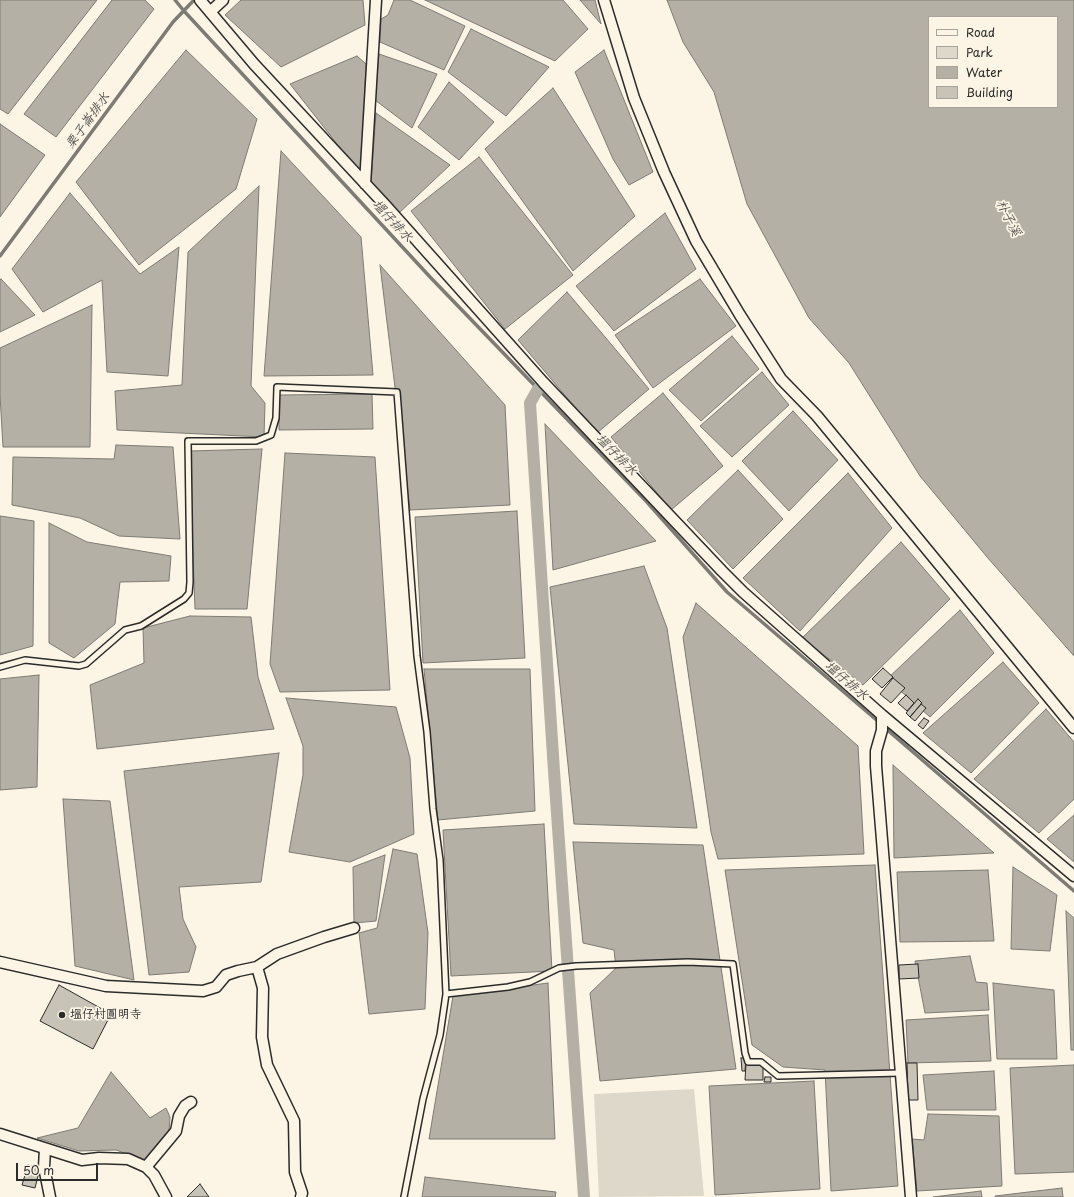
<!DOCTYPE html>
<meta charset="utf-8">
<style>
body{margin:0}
#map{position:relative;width:1074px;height:1197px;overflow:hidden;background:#fcf5e5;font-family:"Playpen Sans",sans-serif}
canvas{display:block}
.legend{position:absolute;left:928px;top:16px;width:130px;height:92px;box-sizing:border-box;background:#fcf5e5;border:1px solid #a8a49b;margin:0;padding:5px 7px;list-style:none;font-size:12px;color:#2b2b2b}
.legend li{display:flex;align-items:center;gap:8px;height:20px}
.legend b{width:20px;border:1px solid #a8a49b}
.scale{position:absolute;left:16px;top:1163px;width:82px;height:18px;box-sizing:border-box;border:2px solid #2b2b2b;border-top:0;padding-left:5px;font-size:12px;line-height:14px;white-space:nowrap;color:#2b2b2b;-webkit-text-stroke:3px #fcf5e5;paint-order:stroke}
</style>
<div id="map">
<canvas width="1074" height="1197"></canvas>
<ul class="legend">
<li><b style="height:5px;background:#fcf5e5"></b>Road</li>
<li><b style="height:11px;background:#ded8ca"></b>Park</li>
<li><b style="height:11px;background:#b4b0a5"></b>Water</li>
<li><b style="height:11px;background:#c8c3b7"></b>Building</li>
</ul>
<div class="scale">50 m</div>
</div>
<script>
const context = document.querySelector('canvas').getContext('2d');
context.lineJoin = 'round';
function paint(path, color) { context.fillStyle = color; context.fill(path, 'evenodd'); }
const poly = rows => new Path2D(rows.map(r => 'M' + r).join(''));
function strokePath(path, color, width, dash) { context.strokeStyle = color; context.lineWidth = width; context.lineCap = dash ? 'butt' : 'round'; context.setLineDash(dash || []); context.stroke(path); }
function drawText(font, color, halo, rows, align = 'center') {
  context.font = font + ' "Playpen Sans","LXGW WenKai TC",sans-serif'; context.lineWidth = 3.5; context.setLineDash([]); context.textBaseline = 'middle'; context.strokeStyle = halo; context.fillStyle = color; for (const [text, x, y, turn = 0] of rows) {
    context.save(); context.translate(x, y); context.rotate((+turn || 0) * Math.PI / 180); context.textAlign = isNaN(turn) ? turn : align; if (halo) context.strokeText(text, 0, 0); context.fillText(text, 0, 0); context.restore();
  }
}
paint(poly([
 [694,1089,704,1196,599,1197,594,1094]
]), '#ded8ca');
const water = poly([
 [0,0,97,0,8,114,0,109,0,0],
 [112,0,145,0,154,9,56,137,24,114,112,0],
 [241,0,363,0,365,25,281,67,225,15,241,0],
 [394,0,410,0,465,26,444,70,380,42,381,19,388,15,394,0],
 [425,0,563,0,588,29,555,61,425,0],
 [580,0,595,0,601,24,580,0],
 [667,0,1074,0,1074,656,987,557,920,476,849,363,809,318,747,204,714,92,683,42,667,0],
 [929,17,1057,17,1057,107,929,107,929,17],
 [471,29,549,67,506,116,448,72,471,29],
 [186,50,257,119,236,189,139,265,76,182,186,50],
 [604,50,653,172,629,185,613,159,575,72,604,50],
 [379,54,437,74,412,128,375,100,379,54],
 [357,56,366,64,362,172,359,172,290,84,357,56],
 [449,82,494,122,459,160,418,127,449,82],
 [553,88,635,216,573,271,485,149,553,88],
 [376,113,450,165,399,213,371,183,376,113],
 [0,124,45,155,0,217,0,124],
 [281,151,361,237,373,375,264,376,281,151],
 [479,157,573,275,505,329,411,211,479,157],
 [259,186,251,386,265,403,264,437,117,430,115,391,182,385,188,252,259,186],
 [70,193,140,274,179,247,168,376,107,372,102,280,43,312,12,269,70,193],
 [665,213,696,269,614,331,576,286,665,213],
 [380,265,505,405,510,505,410,510,380,265],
 [1,279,35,315,0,332,0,280,1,279],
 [700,279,736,326,653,388,615,335,700,279],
 [567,292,649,389,597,433,518,340,567,292],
 [92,305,90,447,3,447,0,395,0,348,92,305],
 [732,336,759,369,701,421,669,390,732,336],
 [762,372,789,405,732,457,700,426,762,372],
 [663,393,723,466,671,510,611,437,663,393],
 [372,394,373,429,279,430,279,395,372,394],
 [793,411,838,460,789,511,742,461,793,411],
 [545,424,656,541,553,570,545,424],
 [116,445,173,447,180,539,119,536,80,518,12,505,13,457,114,459,116,445],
 [262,449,247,609,195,609,189,451,262,449],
 [285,453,375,457,390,690,280,692,270,664,285,453],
 [738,470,783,519,733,569,687,520,738,470],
 [848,473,892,528,800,631,743,578,848,473],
 [517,511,525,658,423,663,415,517,517,511],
 [0,516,34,521,33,646,0,655,0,516],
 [49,523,87,542,171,556,169,581,120,582,115,624,74,658,49,643,49,523],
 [901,542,950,599,863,685,802,638,901,542],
 [644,566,667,628,697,828,574,824,550,587,644,566],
 [696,603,858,746,864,854,718,859,711,832,683,637,696,603],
 [960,610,994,653,930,717,887,679,960,610],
 [190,616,251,617,258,677,274,729,97,749,90,685,144,663,143,628,190,616],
 [1003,662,1039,703,971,773,923,733,1003,662],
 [424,669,530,669,535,811,438,820,424,669],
 [39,675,37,787,0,790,0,679,39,675],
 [286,698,396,707,410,758,414,834,350,862,289,852,303,775,303,746,286,698],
 [1046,709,1074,742,1074,799,1039,833,974,779,1046,709],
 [279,753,261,882,179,887,183,919,196,947,189,972,149,975,124,771,279,753],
 [893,765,994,853,894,858,893,765],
 [63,799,110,801,134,980,75,966,63,799],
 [1074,815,1074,862,1047,839,1074,815],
 [544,824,552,971,451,976,443,830,544,824],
 [573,842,703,845,736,1069,600,1081,590,993,616,968,614,950,583,943,573,842],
 [393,849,417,854,428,933,425,1009,369,1014,359,933,377,928,393,849],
 [385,855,376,921,354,923,353,867,385,855],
 [875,865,898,1186,831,1191,825,1070,783,1067,752,1045,725,870,875,865],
 [1013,867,1057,895,1050,951,1011,949,1013,867],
 [988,870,994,941,900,942,897,872,988,870],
 [1066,911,1074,918,1074,1050,1071,1050,1066,911],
 [970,956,976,982,987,983,989,1010,925,1013,915,961,970,956],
 [548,983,555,1139,429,1139,453,996,548,983],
 [993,983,1054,990,1057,1059,997,1059,993,983],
 [988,1015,991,1061,908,1063,906,1020,988,1015],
 [1074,1065,1074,1172,1015,1174,1010,1068,1074,1065],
 [994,1071,996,1110,927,1110,923,1075,994,1071],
 [111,1072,150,1118,166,1108,170,1117,169,1130,144,1160,116,1150,79,1151,37,1138,78,1128,111,1072],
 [814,1081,820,1189,715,1195,709,1086,814,1081],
 [928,1114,999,1116,1002,1186,917,1191,912,1139,924,1140,928,1114],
 [425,1177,556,1192,555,1197,422,1197,425,1177],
 [1062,1188,1063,1197,995,1197,995,1196,1062,1188],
 [981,1191,982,1197,933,1197,981,1191]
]);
paint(water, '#b4b0a5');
strokePath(water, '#7d7b74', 1);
strokePath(poly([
 [175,0,184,11,431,278,646,501,727,592,880,723],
 [0,256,173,22,194,0],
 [884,727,1074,891]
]), '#7d7b74', 3.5);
strokePath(poly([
 [538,389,530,403,554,771,584,1197]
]), '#b4b0a5', 12);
const building = poly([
 [883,668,893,677,882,688,872,679,883,668],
 [893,678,905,688,891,703,880,694,893,678],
 [906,695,914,703,907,711,898,703,906,695],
 [918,699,922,703,910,717,906,713,918,699],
 [921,704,926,708,915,721,910,717,921,704],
 [924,718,929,721,923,729,918,725,924,718],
 [918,964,919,978,899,979,899,965,918,964],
 [59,985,111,1014,93,1049,40,1021,59,985],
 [741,1058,746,1058,745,1071,742,1071,741,1058],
 [907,1063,917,1063,918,1100,908,1100,907,1063],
 [746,1064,763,1064,763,1080,745,1080,746,1064],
 [765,1077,771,1077,771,1082,764,1082,765,1077],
 [28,1165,40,1168,35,1188,22,1185,28,1165],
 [200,1184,209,1197,187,1197,200,1184]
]);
paint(building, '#c8c3b7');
strokePath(building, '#2b2b2b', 1);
const lane = poly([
 [0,667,25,660,79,666,86,664,125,630,141,626,184,599,189,593,190,582,188,441,256,441,271,435,276,418,277,387,397,392,417,656,427,732,433,809,440,860,446,994,440,1035,423,1099,404,1197],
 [446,994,508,987,530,982,559,968,576,966,688,962,733,964,745,1053,748,1062,761,1062,778,1076,901,1073]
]);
const street = poly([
 [200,0,254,64,386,206,543,382,722,571,743,592,882,715,1074,876],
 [604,0,634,98,664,172,696,241,740,315,781,379,817,416,1074,728],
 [210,12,223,0],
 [365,184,376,0],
 [882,715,882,730,876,751,876,766,911,1197],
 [0,962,106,986,203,991,216,987,226,975,238,971,257,967,277,954,324,937,354,928],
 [257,967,263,988,262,1037,267,1065,294,1121,295,1172,302,1193,301,1197],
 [0,1134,82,1160,99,1158,128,1159,146,1167,154,1175,166,1197],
 [45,1149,44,1167,50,1197],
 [146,1167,176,1131,179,1116,185,1106,191,1102]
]);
strokePath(lane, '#2b2b2b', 8);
strokePath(street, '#2b2b2b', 13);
strokePath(lane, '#fcf5e5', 5);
strokePath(street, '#fcf5e5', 10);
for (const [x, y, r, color] of [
 [62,1015,4,"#2b2b2b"]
]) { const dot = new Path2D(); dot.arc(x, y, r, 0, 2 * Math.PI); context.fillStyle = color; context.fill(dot); strokePath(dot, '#fcf5e5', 1.5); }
drawText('12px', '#2b2b2b', '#fcf5e5', [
 ["塭仔村圓明寺",70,1015]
], 'left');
drawText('italic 13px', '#545350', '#fcf5e5', [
 ["栗子崙排水",88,121,-54],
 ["朴子溪",1008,218,63],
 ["塭仔排水",392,221,47],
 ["塭仔排水",616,455,46],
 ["塭仔排水",846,681,41]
]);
</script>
